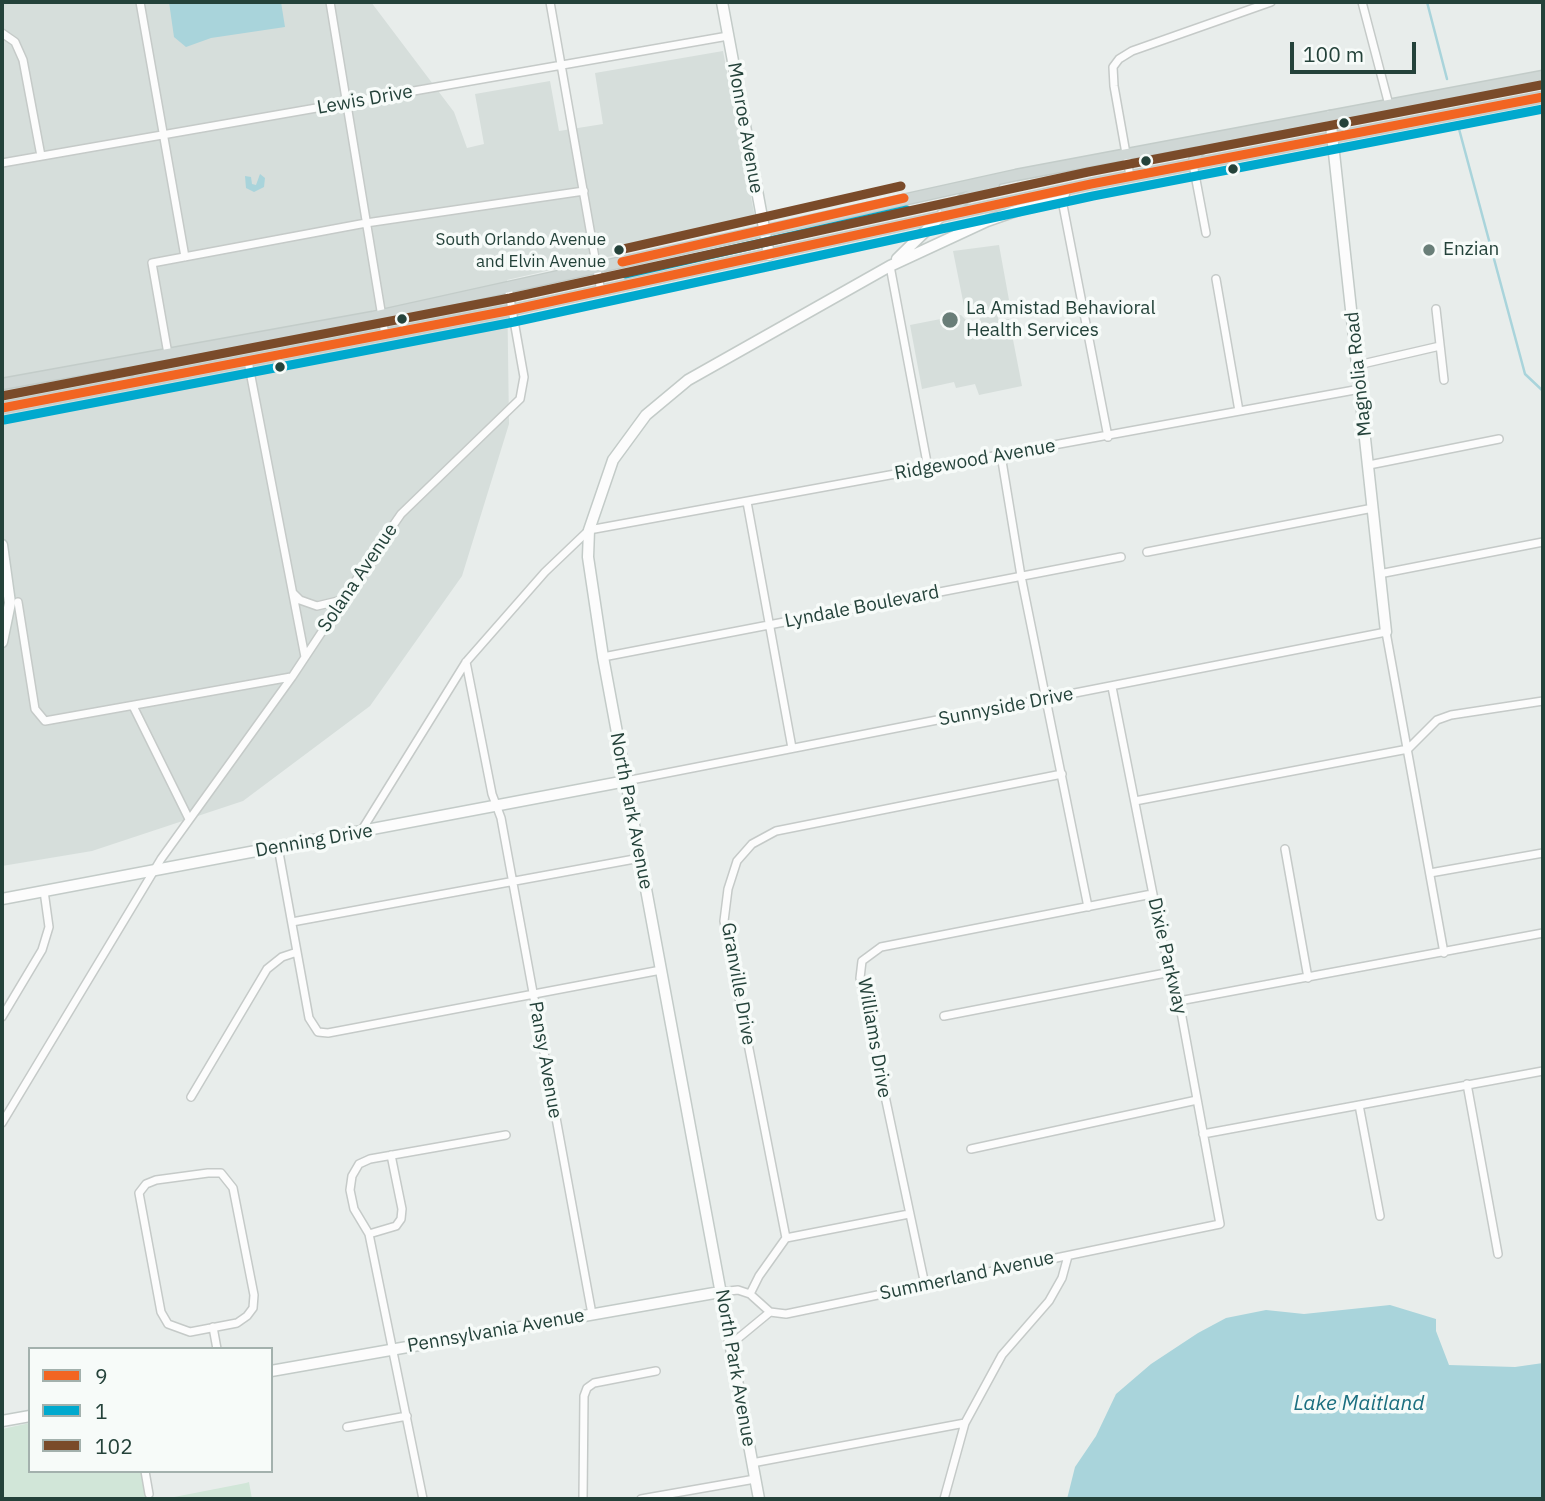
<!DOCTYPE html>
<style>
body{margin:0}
#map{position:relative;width:1545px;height:1501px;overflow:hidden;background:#e8edeb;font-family:"IBM Plex Sans",sans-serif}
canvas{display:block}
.frame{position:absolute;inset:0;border:4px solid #24423a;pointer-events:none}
.legend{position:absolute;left:28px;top:1347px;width:245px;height:126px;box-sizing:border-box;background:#f7fbf9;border:2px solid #a3b1ad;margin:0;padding:9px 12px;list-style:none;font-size:21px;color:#24423a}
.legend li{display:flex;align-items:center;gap:14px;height:35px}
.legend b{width:35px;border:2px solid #a3b1ad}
.scale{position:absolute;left:1290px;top:42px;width:126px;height:32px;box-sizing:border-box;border:4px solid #24423a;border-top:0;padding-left:9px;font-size:21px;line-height:24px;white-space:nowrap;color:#24423a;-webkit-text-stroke:5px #f7fbf9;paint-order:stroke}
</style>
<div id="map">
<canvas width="1545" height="1501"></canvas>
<div class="frame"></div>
<ul class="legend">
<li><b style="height:9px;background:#f26522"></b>9</li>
<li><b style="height:9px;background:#00a9ce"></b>1</li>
<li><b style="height:9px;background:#7a4b2a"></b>102</li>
</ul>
<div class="scale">100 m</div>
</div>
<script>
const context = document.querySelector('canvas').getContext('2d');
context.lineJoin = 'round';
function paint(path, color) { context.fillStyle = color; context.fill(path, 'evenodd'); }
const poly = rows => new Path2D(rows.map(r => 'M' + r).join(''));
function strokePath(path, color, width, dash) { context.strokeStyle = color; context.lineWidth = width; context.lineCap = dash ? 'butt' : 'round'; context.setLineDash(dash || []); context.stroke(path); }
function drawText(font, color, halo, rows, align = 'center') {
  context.font = font + ' "IBM Plex Sans",sans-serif'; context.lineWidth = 7; context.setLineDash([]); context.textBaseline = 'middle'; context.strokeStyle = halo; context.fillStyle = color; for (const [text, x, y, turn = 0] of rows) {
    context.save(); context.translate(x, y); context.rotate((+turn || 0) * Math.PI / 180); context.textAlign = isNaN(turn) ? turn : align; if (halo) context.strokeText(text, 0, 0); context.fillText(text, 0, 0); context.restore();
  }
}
paint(poly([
 [2,2,371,2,454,112,467,148,484,144,475,94,550,81,559,131,603,124,595,73,723,51,756,223,507,280,509,424,462,576,370,706,243,801,92,851,2,866],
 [999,245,1009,300,996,312,999,321,1009,319,1022,386,979,395,975,384,956,388,954,382,922,389,910,325,961,315,975,329,985,308,965,311,953,251]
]), '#d6dedb');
paint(poly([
 [30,1423,30,1471,141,1471,146,1497,161,1499,2,1499,2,1429],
 [249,1482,252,1499,164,1499,246,1483]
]), '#d1e6d8');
paint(poly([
 [169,2,281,2,285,27,211,38,186,47,174,37],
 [260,174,265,178,264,187,254,192,246,188,245,176,251,177,252,184,256,185],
 [1390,1305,1436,1319,1436,1331,1449,1365,1515,1367,1543,1363,1543,1499,1067,1499,1075,1467,1096,1436,1116,1394,1151,1364,1198,1333,1226,1318,1266,1310,1304,1314]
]), '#a9d4db');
strokePath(poly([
 [1427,2,1447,79],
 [1459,129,1525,374,1543,391]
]), '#a9d4db', 2.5);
const street = poly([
 [140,2,185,257],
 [330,2,385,335],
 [550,2,601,292],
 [1362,2,1389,105],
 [2,33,15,42,23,60,41,156],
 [2,163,728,36],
 [1193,164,1206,233],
 [1130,176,1114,86,1113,67,1119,59,1132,51,1271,2],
 [1061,195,1108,437],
 [890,266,928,468],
 [1216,279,1239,411],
 [1436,309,1444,380],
 [168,354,152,263,366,223,584,191],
 [248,361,305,657],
 [1358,365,1440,346],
 [1001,455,1021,576,1088,907],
 [1369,465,1499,439],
 [747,502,792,748],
 [1147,552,1373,508],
 [1379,574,1543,542],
 [293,593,300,600,317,606,342,600],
 [18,602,35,709,45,721,291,677],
 [603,657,1121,557],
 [466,662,492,794,501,818,592,1314],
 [133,706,189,819],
 [626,781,1386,632,1444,953],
 [1135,801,1408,749,1437,720,1451,715,1543,701],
 [360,833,466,662,545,572,589,530,1360,389],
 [278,847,309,1018,318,1032,328,1033,661,970],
 [1285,849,1308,978],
 [1430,873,1543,853],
 [292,922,640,858],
 [1179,1001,1543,933],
 [944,1016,1171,972],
 [2,1017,42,950,49,927,44,891],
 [1467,1084,1498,1254],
 [191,1097,267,969,282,957,297,952],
 [1359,1105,1380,1216],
 [2,1123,161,859,292,677,376,550,401,514,520,399,524,377,508,287],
 [1203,1134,1543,1071],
 [971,1149,1197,1100],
 [208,1173,221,1173,233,1188,254,1295,253,1308,247,1316,237,1323,190,1332,168,1324,161,1312,139,1193,146,1184,156,1180,208,1173],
 [369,1234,396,1226,401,1219,402,1209,391,1155],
 [786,1238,724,921,728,889,737,861,752,844,776,831,1062,774],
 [925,1285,860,978,862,961,881,947,1152,894],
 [720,1292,738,1290,750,1294,770,1312,786,1314,1220,1224,1179,1001,1162,940,1112,687],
 [750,1294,759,1276,786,1238,909,1214],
 [213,1327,217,1349],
 [730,1345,770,1312],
 [347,1427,407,1416],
 [752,1463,965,1423],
 [145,1471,149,1494],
 [423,1499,369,1234,354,1209,350,1190,352,1176,359,1164,370,1159,506,1135],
 [583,1499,584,1396,587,1388,594,1383,656,1371],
 [641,1499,755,1479],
 [944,1499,965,1423,1002,1355,1049,1301,1062,1278,1068,1256]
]);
const secondary = poly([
 [722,2,769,255],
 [1330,116,1386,632],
 [897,259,942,215],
 [2,545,10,603,2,642],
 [2,899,626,781],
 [271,1371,720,1292],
 [2,1421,30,1416],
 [759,1499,603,657,588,557,589,530,613,460,646,415,688,380,890,266,987,221,1064,194]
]);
const primary = poly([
 [1193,164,1197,152,1215,139],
 [945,213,965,198,994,184],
 [2,384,373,317,1016,175,1543,76],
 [118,384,123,375,141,363],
 [2,408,512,310,1091,184,1543,97]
]);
strokePath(street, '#c5cac8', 10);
strokePath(secondary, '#c3cbc8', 13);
strokePath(primary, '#c3ccc9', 13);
strokePath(street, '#fcfcfc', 7);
strokePath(secondary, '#fcfcfc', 10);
strokePath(primary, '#cfd7d5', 10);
strokePath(poly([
 [622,262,904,198],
 [2,408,512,310,1091,184,1543,97]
]), '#f26522', 9);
strokePath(poly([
 [625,274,907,210],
 [4,420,514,322,1093,196,1543,109]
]), '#00a9ce', 9);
strokePath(poly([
 [619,250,901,186],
 [2,396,510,298,1088,172,1541,85]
]), '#7a4b2a', 9);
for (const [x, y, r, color] of [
 [1344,123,6,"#24423a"],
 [1146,161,6,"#24423a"],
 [1233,169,6,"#24423a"],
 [619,250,6,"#24423a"],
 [1429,250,7,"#697e78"],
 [402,319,6,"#24423a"],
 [950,320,9,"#697e78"],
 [280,367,6,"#24423a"]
]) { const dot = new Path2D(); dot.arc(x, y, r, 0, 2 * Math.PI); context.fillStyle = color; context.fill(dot); strokePath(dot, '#f7fbf9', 2.5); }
drawText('17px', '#24423a', '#f7fbf9', [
 ["South Orlando Avenue",606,240],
 ["and Elvin Avenue",606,262]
], 'right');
drawText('19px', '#24423a', '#f7fbf9', [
 ["Lewis Drive",365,100,-10],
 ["Monroe Avenue",745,128,80],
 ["Magnolia Road",1359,374,-96],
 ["Ridgewood Avenue",975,460,-10],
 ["Solana Avenue",358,578,-56],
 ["Lyndale Boulevard",862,607,-11],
 ["Sunnyside Drive",1006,707,-11],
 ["North Park Avenue",631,811,79],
 ["Denning Drive",314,841,-10],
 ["Dixie Parkway",1167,956,77],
 ["Granville Drive",738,984,80],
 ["Williams Drive",874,1038,80],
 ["Pansy Avenue",545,1060,80],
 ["Summerland Avenue",967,1276,-12],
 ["Pennsylvania Avenue",496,1331,-10],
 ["North Park Avenue",735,1368,80]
]);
drawText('19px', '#24423a', '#f7fbf9', [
 ["Enzian",1443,250],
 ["La Amistad Behavioral",966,309],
 ["Health Services",966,331]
], 'left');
drawText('italic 21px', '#1c6f80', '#f7fbf9', [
 ["Lake Maitland",1359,1404]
]);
</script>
